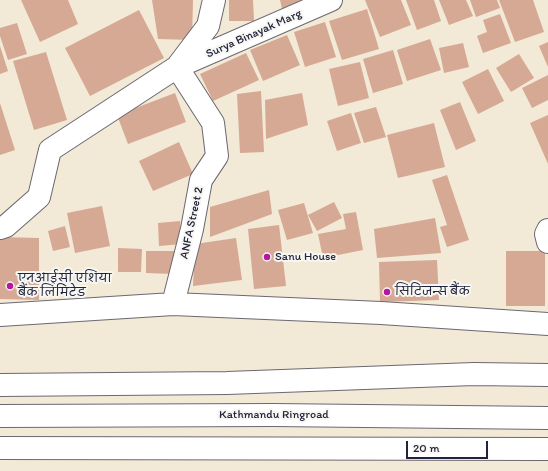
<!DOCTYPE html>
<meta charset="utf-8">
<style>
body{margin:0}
#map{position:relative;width:548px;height:471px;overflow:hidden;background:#f2e9d6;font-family:Itim,sans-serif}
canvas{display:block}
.scale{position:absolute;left:406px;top:441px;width:82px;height:18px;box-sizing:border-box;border:2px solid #22223b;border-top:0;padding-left:5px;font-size:12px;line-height:14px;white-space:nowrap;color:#22223b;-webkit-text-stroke:3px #f6f6f2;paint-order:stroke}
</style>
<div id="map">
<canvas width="548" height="471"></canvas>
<div class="scale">20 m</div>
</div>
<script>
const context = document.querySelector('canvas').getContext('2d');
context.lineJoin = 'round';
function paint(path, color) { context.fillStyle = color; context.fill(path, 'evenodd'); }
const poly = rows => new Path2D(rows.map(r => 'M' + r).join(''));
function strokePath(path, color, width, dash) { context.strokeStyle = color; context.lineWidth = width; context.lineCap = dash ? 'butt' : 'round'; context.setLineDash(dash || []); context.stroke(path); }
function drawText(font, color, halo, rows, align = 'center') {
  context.font = font + ' Itim,"Playpen Sans Deva",sans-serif'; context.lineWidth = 4; context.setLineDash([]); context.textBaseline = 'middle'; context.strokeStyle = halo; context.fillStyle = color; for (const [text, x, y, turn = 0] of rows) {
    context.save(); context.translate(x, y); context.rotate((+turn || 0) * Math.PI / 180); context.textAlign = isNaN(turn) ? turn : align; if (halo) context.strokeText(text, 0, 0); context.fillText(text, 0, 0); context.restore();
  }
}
paint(poly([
 [21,0,68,0,78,24,40,42],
 [152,0,193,0,192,40,158,39],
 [229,0,253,0,254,21,229,21],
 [280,0,308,0,283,13],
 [365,0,401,0,411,25,380,37],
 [406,0,434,0,441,21,417,30],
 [439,0,466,0,473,16,449,25],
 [470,0,497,0,500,8,476,17],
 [499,0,533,0,544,32,515,42],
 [367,9,379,49,342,60,329,21],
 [139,10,164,58,90,96,65,48],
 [500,14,511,43,483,53,477,36,487,32,483,20],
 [325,22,336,57,305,67,294,32],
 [17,23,27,54,8,60,0,36,0,28],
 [287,35,300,65,263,81,250,50],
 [430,39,441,70,407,81,397,50],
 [548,42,548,67,539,46],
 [463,43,469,67,444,73,439,48],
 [0,46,8,71,0,74],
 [393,50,403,84,373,93,363,59],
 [46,52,67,120,34,130,13,61],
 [246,53,259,80,213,101,200,74],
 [519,54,534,78,511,92,496,68],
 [360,62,369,98,338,106,329,69],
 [488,69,504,101,478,114,462,82],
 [548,75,548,100,532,108,522,88],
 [261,91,264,152,240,153,237,94],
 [175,93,186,122,128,144,117,115],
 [302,93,308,125,266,139,265,100],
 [460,102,476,141,456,150,440,110],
 [0,103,15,150,0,155],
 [376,107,386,137,364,143,354,113],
 [351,113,361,143,337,151,327,121],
 [548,115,548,164,530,123],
 [434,123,445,167,398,178,387,135],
 [179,142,193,174,153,191,139,161],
 [447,175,469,240,447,247,440,227,447,225,432,180],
 [269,190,272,214,210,237,210,207],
 [334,202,342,218,317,231,308,215],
 [304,203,313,233,287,240,278,210],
 [102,206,110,246,75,253,67,213],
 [356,212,363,250,323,258,318,234,346,229,343,214],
 [435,218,441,253,377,258,374,229],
 [180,221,182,244,159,246,158,223],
 [279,225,286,286,254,289,248,229],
 [65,226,70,247,53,251,48,231],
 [0,237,39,238,39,300,0,299],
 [236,238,242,280,193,286,195,244],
 [118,248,142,249,141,272,118,272],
 [146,251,174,251,174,274,146,273],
 [506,251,545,251,545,306,506,306],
 [437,260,439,300,380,302,379,262]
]), '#d6a994');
const minor = poly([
 [0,228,6,226,39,197,50,150,177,67,331,0],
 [548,230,546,234,548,242],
 [173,304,192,229,201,180,217,156,213,123,177,67,208,26,214,0],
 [0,315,173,304,381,313,548,324]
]);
const major = poly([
 [0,385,227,383,474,374,548,375]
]);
const highway = poly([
 [0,416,273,415,548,418],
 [0,448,548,449]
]);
strokePath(minor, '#6b6871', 24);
strokePath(major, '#6b6871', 24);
strokePath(highway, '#6b6871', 24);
strokePath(minor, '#fff', 22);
strokePath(major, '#fff', 22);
strokePath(highway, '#fff', 22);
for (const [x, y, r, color] of [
 [267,257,4,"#b5179e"],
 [10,286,4,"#b5179e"],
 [387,292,4,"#b5179e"]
]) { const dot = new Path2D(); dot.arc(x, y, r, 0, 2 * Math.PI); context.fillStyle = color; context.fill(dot); strokePath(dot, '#f6f6f2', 1.5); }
drawText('12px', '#22223b', '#f6f6f2', [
 ["Surya Binayak Marg",254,34,-24],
 ["ANFA Street 2",192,223,-78],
 ["Kathmandu Ringroad",274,415]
]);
drawText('12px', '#22223b', '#f6f6f2', [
 ["Sanu House",275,257],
 ["एनआईसी एशिया",18,279],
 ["बैंक लिमिटेड",18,293],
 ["सिटिजन्स बैंक",395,292]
], 'left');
</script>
